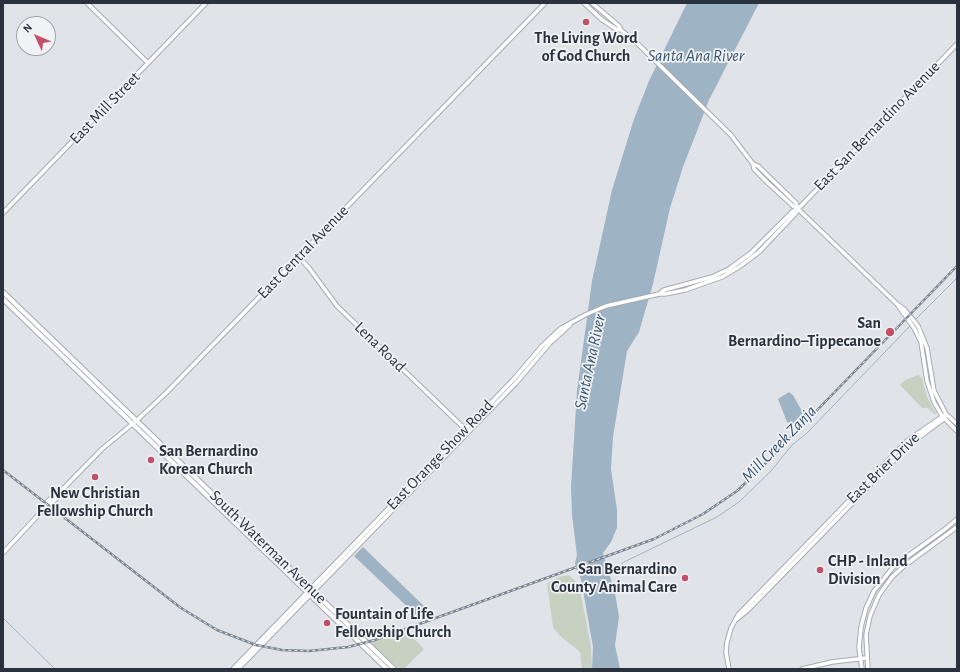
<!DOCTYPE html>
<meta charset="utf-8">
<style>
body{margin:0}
#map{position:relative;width:960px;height:672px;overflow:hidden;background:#e0e4e8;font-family:"Alegreya Sans",sans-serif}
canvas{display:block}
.frame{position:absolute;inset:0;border:4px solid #2a323e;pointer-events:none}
.north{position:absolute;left:16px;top:16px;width:40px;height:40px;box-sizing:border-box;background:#f0f2f5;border:1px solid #a1a5ac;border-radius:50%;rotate:314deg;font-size:11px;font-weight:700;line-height:16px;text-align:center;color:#2a323e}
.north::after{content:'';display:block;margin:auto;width:14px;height:18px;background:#c15168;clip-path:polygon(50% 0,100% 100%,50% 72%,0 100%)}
</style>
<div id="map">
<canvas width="960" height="672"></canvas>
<div class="frame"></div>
<div class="north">N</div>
</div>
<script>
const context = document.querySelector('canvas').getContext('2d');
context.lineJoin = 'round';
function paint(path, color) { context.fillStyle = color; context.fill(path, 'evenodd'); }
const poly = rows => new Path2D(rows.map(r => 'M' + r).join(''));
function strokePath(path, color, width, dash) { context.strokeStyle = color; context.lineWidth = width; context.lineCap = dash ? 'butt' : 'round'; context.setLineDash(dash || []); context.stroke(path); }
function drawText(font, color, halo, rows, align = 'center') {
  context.font = font + ' "Alegreya Sans",sans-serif'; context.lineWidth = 3.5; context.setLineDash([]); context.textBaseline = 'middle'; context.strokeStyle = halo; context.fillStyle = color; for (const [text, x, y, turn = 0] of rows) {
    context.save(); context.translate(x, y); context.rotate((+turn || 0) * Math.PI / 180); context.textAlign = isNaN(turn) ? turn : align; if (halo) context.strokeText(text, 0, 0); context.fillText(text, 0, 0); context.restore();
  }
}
paint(poly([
 [918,375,922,378,927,397,936,413,935,415,928,408,922,408,900,385,905,380],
 [569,575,579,585,591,647,592,669,582,669,580,652,559,635,553,627,547,583,559,577],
 [406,631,424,649,404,669,399,669,371,643]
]), '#c7d1c2');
paint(poly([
 [687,3,759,3,709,100,683,167,670,208,653,284,639,332,627,351,613,437,611,469,617,510,617,528,611,542,603,553,615,593,619,617,615,645,620,669,592,669,593,647,581,579,577,571,575,563,577,555,572,515,571,487,577,391,592,281,612,190,634,119,649,81],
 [789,392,793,395,803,413,792,425,787,422,778,399],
 [363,547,425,607,423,609,424,613,417,616,354,556]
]), '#9eb3c4');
strokePath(poly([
 [915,320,957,278],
 [608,575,624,562,717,517,739,502,771,471,792,445,807,433,910,326],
 [3,618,55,669]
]), '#9eb3c4', 1);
const secondary = poly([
 [87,3,148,63],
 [584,3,601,19,616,29,621,30],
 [592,3,619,26,621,30,638,44,731,135,753,164,754,169,768,183,793,206,798,209,897,304,914,328,921,342,927,381,934,402,942,416,957,431],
 [753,164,758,166,796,203,798,209],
 [3,213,206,3],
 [298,256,309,268,337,306,466,430],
 [659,294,664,290,712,277,729,269,751,253,793,211,798,209,957,44],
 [897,304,905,310,918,326,927,348,934,391,946,414,957,424],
 [41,512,41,509,50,499,57,495,102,449,136,421,165,394,545,3],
 [3,553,41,512,57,498,57,495],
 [737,619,748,610,910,444,945,418],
 [233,669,513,380,542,346,560,329,585,315,606,306,659,294,665,294,685,290,722,277,739,267,759,252,795,214,798,209],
 [238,669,516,383,550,343,570,325],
 [729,669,726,652,727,642,731,628,738,615,907,441,946,414],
 [802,669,832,662,866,658],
 [862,669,859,648,861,627,866,608,874,591,894,566,944,530,957,519],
 [868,669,866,635,870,616,879,595,892,577,904,566,957,527]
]);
const primary = poly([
 [3,292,394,669],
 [3,299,387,669]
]);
strokePath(secondary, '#a6abb2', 5.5);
strokePath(primary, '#a1a9b2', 6);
strokePath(secondary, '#fff', 3.5);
strokePath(primary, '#fff', 4);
const rail = poly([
 [3,470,181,608,217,630,256,645,282,650,309,651,348,647,375,640,654,539,703,514,737,491,759,470,957,266]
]);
strokePath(rail, '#7b8490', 2.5);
strokePath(rail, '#f0f2f5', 1, [3]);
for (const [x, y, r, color] of [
 [586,22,4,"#c15168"],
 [890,332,5,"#c15168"],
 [151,460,4,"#c15168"],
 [95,477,4,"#c15168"],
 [820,570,4,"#c15168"],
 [685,578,4,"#c15168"],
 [327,623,4,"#c15168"]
]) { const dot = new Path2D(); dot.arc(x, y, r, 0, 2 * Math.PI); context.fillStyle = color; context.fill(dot); strokePath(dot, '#f0f2f5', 1.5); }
drawText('bold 16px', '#2a323e', '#f0f2f5', [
 ["The Living Word",586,38,"center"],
 ["of God Church",586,56,"center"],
 ["San",881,323,"right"],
 ["Bernardino–Tippecanoe",881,341,"right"],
 ["San Bernardino",159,451],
 ["Korean Church",159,469],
 ["New Christian",95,493,"center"],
 ["Fellowship Church",95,511,"center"],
 ["CHP - Inland",828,561],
 ["Division",828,579],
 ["San Bernardino",677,569,"right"],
 ["County Animal Care",677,587,"right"],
 ["Fountain of Life",335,614],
 ["Fellowship Church",335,632]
], 'left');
drawText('16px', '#2a323e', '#f0f2f5', [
 ["East Mill Street",105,108,-46],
 ["East San Bernardino Avenue",877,126,-46],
 ["East Central Avenue",303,252,-46],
 ["Lena Road",380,347,44],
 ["East Orange Show Road",440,455,-46],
 ["East Brier Drive",883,468,-44],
 ["South Waterman Avenue",268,547,44]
]);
drawText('italic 17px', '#38536e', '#f0f2f5', [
 ["Santa Ana River",696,56],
 ["Santa Ana River",590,362,-78],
 ["Mill Creek Zanja",779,444,-46]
]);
</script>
